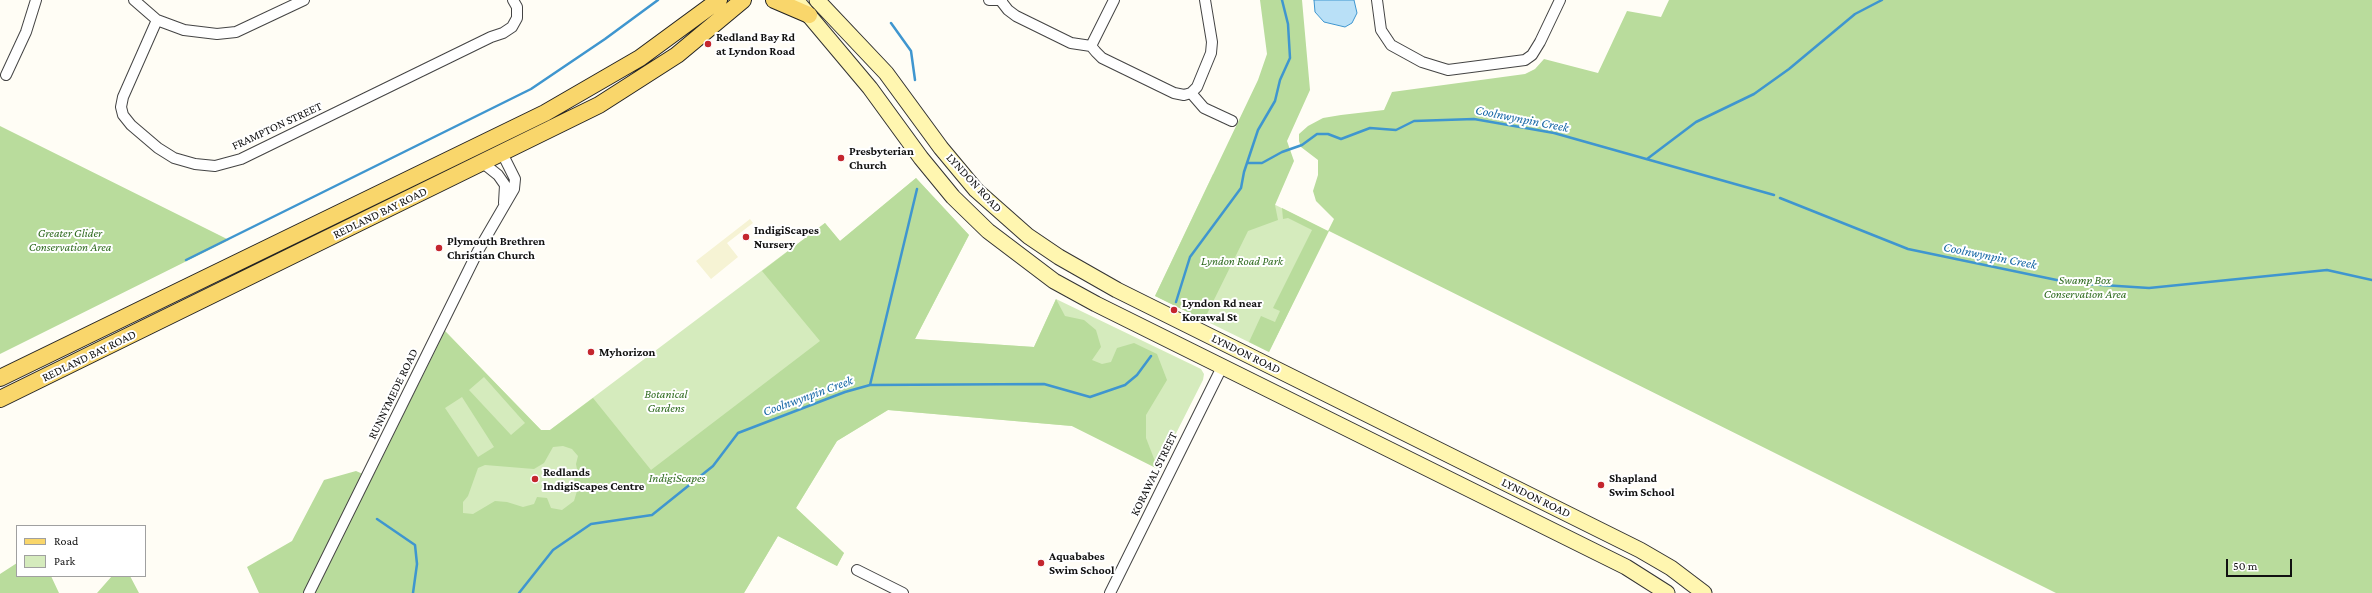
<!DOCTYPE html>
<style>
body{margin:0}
#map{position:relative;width:2372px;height:593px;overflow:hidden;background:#fffdf5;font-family:"Crimson Pro",serif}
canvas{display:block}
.legend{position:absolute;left:16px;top:525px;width:130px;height:52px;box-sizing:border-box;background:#fff;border:1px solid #a0a0a0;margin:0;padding:5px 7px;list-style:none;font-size:12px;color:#111}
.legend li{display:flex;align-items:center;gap:8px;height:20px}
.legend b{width:20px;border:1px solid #a0a0a0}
.scale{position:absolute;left:2226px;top:559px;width:66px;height:18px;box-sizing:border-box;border:2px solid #111;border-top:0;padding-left:5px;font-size:12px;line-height:14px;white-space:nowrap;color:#111;-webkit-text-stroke:3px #fff;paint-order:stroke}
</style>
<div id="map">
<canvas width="2372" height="593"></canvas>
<ul class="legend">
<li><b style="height:5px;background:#f9d66b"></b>Road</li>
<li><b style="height:11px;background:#d5ebbd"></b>Park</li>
</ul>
<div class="scale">50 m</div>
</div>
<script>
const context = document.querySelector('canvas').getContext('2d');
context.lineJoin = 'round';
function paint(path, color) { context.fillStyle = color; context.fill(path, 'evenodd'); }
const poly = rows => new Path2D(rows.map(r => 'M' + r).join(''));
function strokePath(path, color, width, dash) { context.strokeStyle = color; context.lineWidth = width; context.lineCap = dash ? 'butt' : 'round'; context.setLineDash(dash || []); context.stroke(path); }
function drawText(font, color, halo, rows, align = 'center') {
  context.font = font + ' "Crimson Pro",serif'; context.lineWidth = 4; context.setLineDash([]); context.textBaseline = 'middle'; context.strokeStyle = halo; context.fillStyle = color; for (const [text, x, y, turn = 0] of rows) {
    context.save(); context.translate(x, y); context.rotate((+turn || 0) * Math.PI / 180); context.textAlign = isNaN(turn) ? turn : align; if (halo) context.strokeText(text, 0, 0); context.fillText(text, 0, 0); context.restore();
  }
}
paint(poly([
 [750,219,753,223,727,243,738,257,711,279,696,261]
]), '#f6f3d4');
paint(poly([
 [1213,174,1328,231,1269,352,1155,296],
 [916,178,969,235,915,339,1034,347,1056,299,1201,369,1204,374,1203,380,1158,469,1072,426,888,410,837,441,796,508,844,553,837,566,778,536,744,593,316,593,445,331,541,430,550,430,825,223,840,241]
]), '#d5ebbd');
paint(poly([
 [1260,0,1302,0,1310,90,1287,141,1294,161,1275,205,1278,220,1248,231,1204,320,1155,296,1258,80,1267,54],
 [1669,0,2372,0,2372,593,2056,593,1329,231,1269,352,1249,342,1261,316,1275,322,1280,311,1273,308,1312,230,1288,218,1283,219,1282,208,1328,231,1334,219,1316,201,1313,191,1318,175,1318,160,1301,147,1299,141,1299,134,1308,126,1323,118,1341,115,1384,110,1392,92,1525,74,1535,69,1544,59,1598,73,1627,11,1661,17],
 [0,126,217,234,229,240,0,354],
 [916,178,969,235,915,339,1034,347,1056,299,1065,316,1084,320,1096,330,1101,347,1092,360,1102,364,1111,362,1117,348,1134,343,1157,354,1167,380,1146,415,1146,438,1158,469,1072,426,888,410,837,441,796,508,844,553,837,566,778,536,744,593,259,593,247,567,292,541,324,480,356,471,372,478,445,331,541,430,550,430,593,398,651,470,820,341,762,271,825,223,840,241],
 [484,377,525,423,511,435,469,390],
 [462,397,494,447,478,457,445,408],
 [563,446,572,449,578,456,576,464,578,474,574,479,577,491,574,501,562,510,551,508,547,498,537,497,534,504,523,507,507,502,495,501,473,514,463,513,463,502,468,496,478,468,485,465,534,469,544,463,553,447],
 [17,563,17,576,51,576,59,593,0,593,0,574],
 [112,576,130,576,139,593,97,593]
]), '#b9dc9c');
const water = poly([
 [1314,0,1354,0,1357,13,1352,23,1345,27,1324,22,1315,12,1314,0]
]);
paint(water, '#b9e0f7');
strokePath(water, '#3f96cf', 1);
strokePath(poly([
 [891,23,911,51,915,80],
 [1647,159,1696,122,1754,94,1789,69,1855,14,1882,0],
 [1248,163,1262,163,1282,152,1302,145,1317,134,1328,134,1341,139,1370,128,1396,130,1414,121,1474,119,1554,133,1774,195],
 [1780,198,1908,249,2071,283,2149,288,2327,270,2372,280],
 [186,260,531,89,605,39,658,0],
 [1176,302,1190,257,1241,188,1244,172,1258,130,1275,101,1280,80,1290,58,1288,24,1282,0],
 [870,385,917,189],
 [377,519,415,545,417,564,413,593],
 [519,593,553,550,591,524,652,515,713,466,738,433,845,392,870,385,1044,384,1090,397,1125,385,1137,375,1151,356]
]), '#3f96cf', 2.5);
const street = poly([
 [134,0,157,20,184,30,217,34,236,32,304,0],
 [989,0,1002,0],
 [1114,0,1091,46,1096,52,1102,58,1174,93,1184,95,1191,93,1197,87,1211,53,1212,42,1205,0],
 [1377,0,1381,30,1391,45,1422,62,1448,70,1525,60,1532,55,1540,42,1560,0],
 [1001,1,1008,10,1016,16,1071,43,1091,46],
 [157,20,123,97,121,107,123,115,131,125,158,148,174,158,195,164,215,166,241,159,491,37,503,33,512,27,517,18,517,7,513,0],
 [6,75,26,32,36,0],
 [1191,93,1204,108,1232,121],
 [483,163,498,175,505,185,504,203],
 [857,570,903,593],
 [309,593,478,251,514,189,515,179,502,153],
 [1110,593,1222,367]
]);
const secondary = poly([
 [796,0,870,88,921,158,953,197,988,231,1054,281,1096,304,1626,567,1667,593],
 [817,0,886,73,941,148,976,190,1028,236,1059,257,1117,290,1640,550,1671,568,1704,593]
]);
const primary = poly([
 [774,0,809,15],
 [0,378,545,113,640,58,719,0],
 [0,399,599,105,677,55,743,0]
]);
strokePath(street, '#444', 12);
strokePath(secondary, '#333', 17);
strokePath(primary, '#222', 18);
strokePath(street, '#fff', 10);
strokePath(secondary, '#fff6b0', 15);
strokePath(primary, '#f9d66b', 16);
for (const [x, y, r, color] of [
 [708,44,4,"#c4262e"],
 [841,158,4,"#c4262e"],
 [746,237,4,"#c4262e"],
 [439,248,4,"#c4262e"],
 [1174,310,4,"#c4262e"],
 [591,352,4,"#c4262e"],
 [535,479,4,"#c4262e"],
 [1601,485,4,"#c4262e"],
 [1041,563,4,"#c4262e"]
]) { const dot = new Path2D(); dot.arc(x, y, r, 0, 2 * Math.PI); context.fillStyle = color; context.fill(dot); strokePath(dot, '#fff', 1.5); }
drawText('bold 12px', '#111', '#fff', [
 ["Redland Bay Rd",716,37],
 ["at Lyndon Road",716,51],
 ["Presbyterian",849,151],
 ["Church",849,165],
 ["IndigiScapes",754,230],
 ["Nursery",754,244],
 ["Plymouth Brethren",447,241],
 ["Christian Church",447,255],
 ["Lyndon Rd near",1182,303],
 ["Korawal St",1182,317],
 ["Myhorizon",599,352],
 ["Redlands",543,472],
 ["IndigiScapes Centre",543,486],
 ["Shapland",1609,478],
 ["Swim School",1609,492],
 ["Aquababes",1049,556],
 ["Swim School",1049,570]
], 'left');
drawText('12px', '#111', '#fff', [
 ["FRAMPTON STREET",277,126,-25],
 ["LYNDON ROAD",974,183,47],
 ["REDLAND BAY ROAD",380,213,-26],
 ["LYNDON ROAD",1246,354,26],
 ["REDLAND BAY ROAD",89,356,-26],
 ["RUNNYMEDE ROAD",393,394,-64],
 ["KORAWAL STREET",1154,474,-64],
 ["LYNDON ROAD",1536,498,26]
]);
drawText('italic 12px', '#2f6b1f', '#fff', [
 ["Greater Glider",70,233],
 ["Conservation Area",70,247],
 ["Lyndon Road Park",1242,261],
 ["Swamp Box",2085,280],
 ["Conservation Area",2085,294],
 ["Botanical",666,394],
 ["Gardens",666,408],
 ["IndigiScapes",677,478]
]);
drawText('italic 13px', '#1768a6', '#fff', [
 ["Coolnwynpin Creek",1522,119,11],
 ["Coolnwynpin Creek",1990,256,11],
 ["Coolnwynpin Creek",808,396,-20]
]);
</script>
